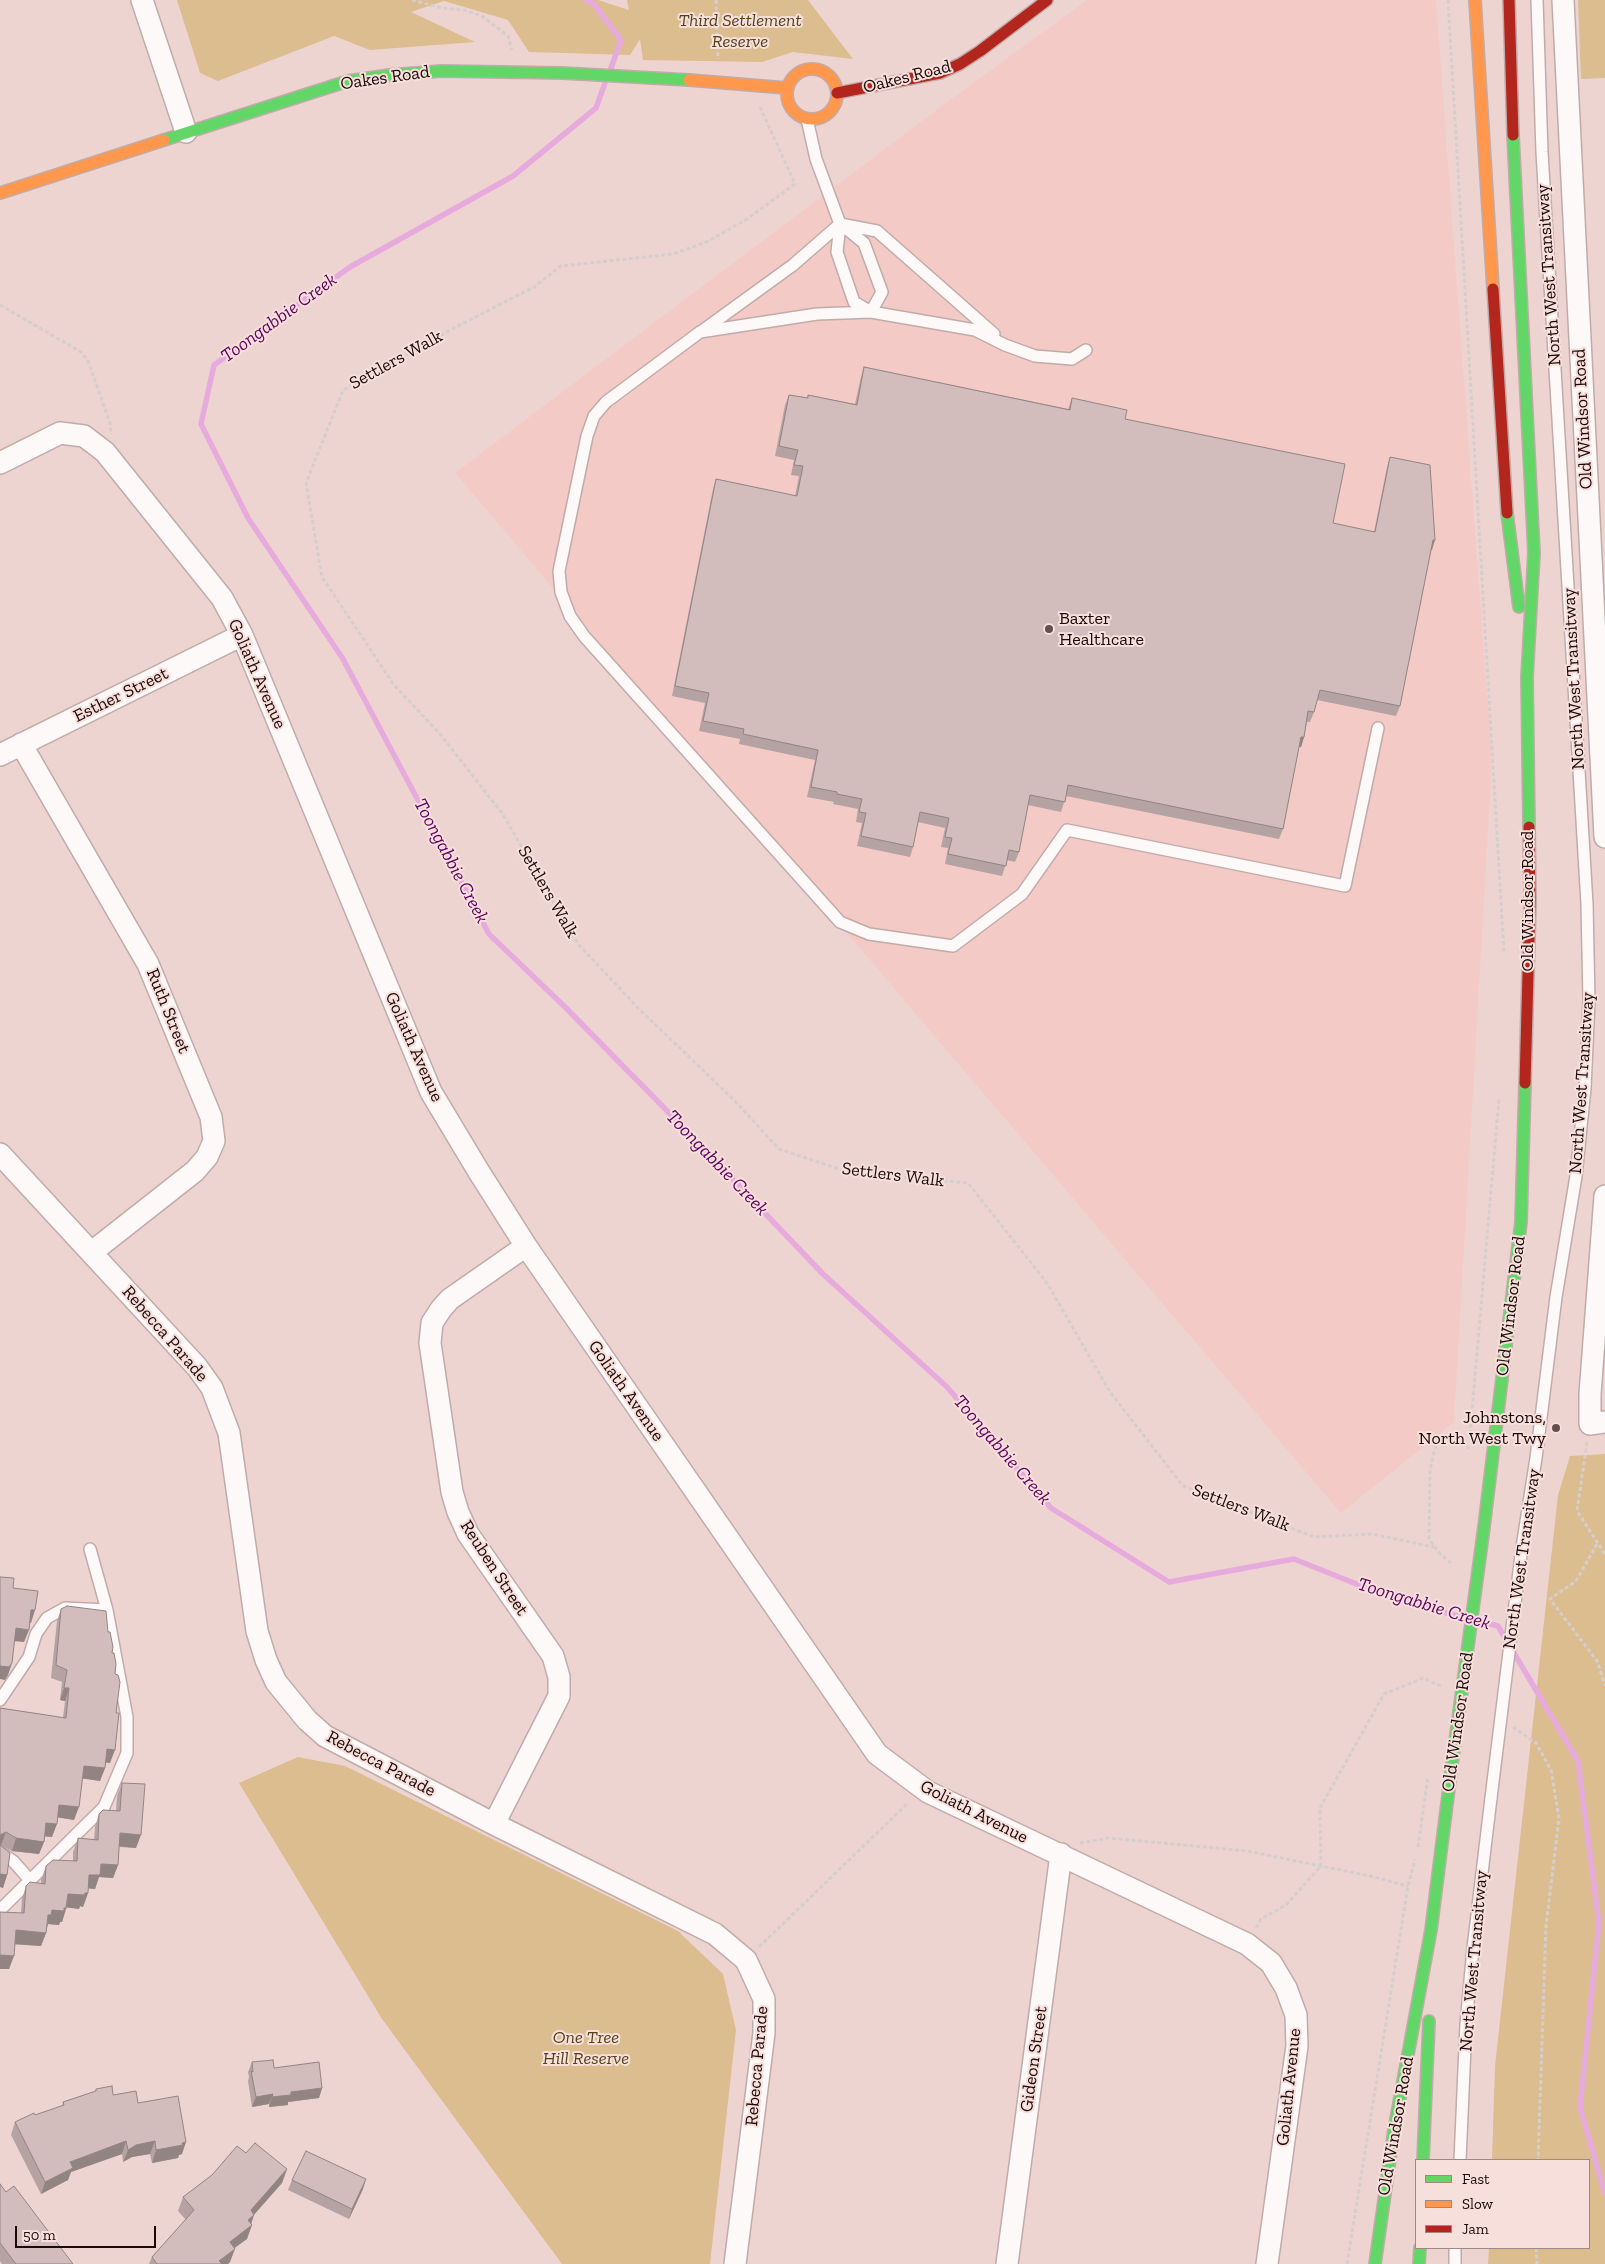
<!DOCTYPE html>
<style>
body{margin:0}
#map{position:relative;width:1605px;height:2264px;overflow:hidden;background:#eed4d1;font-family:"Zilla Slab",serif}
canvas{display:block}
.legend{position:absolute;left:1415px;top:2159px;width:175px;height:90px;box-sizing:border-box;background:#f7dfdb;border:1px solid #9f8986;margin:0;padding:6px 9px;list-style:none;font-size:15px;color:#1b0807}
.legend li{display:flex;align-items:center;gap:10px;height:25px}
.legend b{width:25px;border:1px solid #9f8986}
.scale{position:absolute;left:15px;top:2226px;width:141px;height:22px;box-sizing:border-box;border:2px solid #1b0807;border-top:0;padding-left:6px;font-size:15px;line-height:18px;white-space:nowrap;color:#1b0807;-webkit-text-stroke:4px #f7dfdb;paint-order:stroke}
</style>
<div id="map">
<canvas width="1605" height="2264"></canvas>
<ul class="legend">
<li><b style="height:6px;background:#63d668"></b>Fast</li>
<li><b style="height:6px;background:#ff974d"></b>Slow</li>
<li><b style="height:6px;background:#b3261e"></b>Jam</li>
</ul>
<div class="scale">50 m</div>
</div>
<script>
const context = document.querySelector('canvas').getContext('2d');
context.lineJoin = 'round';
function paint(path, color) { context.fillStyle = color; context.fill(path, 'evenodd'); }
const poly = rows => new Path2D(rows.map(r => 'M' + r).join(''));
function strokePath(path, color, width, dash) { context.strokeStyle = color; context.lineWidth = width; context.lineCap = dash ? 'butt' : 'round'; context.setLineDash(dash || []); context.stroke(path); }
function drawText(font, color, halo, rows, align = 'center') {
  context.font = font + ' "Zilla Slab",serif'; context.lineWidth = 4; context.setLineDash([]); context.textBaseline = 'middle'; context.strokeStyle = halo; context.fillStyle = color; for (const [text, x, y, turn = 0] of rows) {
    context.save(); context.translate(x, y); context.rotate((+turn || 0) * Math.PI / 180); context.textAlign = isNaN(turn) ? turn : align; if (halo) context.strokeText(text, 0, 0); context.fillText(text, 0, 0); context.restore();
  }
}
paint(poly([
 [1087,0,1436,0,1492,761,1454,1422,1341,1513,455,473,935,111]
]), '#f3cac5');
paint(poly([
 [177,0,598,0,629,10,627,0,808,0,853,59,793,52,762,62,643,60,640,39,630,55,529,52,508,20,444,1,411,12,475,42,370,50,334,36,218,81,200,73],
 [1578,0,1605,0,1605,78,1581,79],
 [1605,1454,1605,2264,1488,2264,1489,2248,1589,2248,1589,2160,1492,2160,1495,2066,1558,1495,1570,1456],
 [298,1757,345,1766,678,1931,723,1974,736,2030,710,2264,562,2264,382,2019,239,1783]
]), '#dbbd8f');
strokePath(poly([
 [586,0,594,4,621,40,611,68],
 [605,83,596,108,513,176,350,267,214,365,201,424,248,518,343,659,489,934,565,1007,677,1121,823,1274,947,1387,1051,1508,1169,1582,1294,1559,1389,1597,1465,1618],
 [1479,1621,1498,1626,1578,1761,1599,1923,1580,2107,1605,2194]
]), '#e6abdc', 5.5);
const lane = poly([
 [807,119,816,159,840,224,837,252,854,302,871,312],
 [840,224,877,231,994,334],
 [842,225,864,243,882,292,871,312],
 [702,331,793,265,840,224],
 [1086,350,1072,359,1035,356,1005,345,975,330,871,312,817,314,700,332,606,402,594,416,587,436,559,571,561,592,570,616,584,636,840,922,869,934,953,946,1022,894,1067,830,1345,886,1378,728],
 [1522,1547,1536,1458,1556,1297,1576,1176,1585,1088,1589,1001,1587,904,1542,152,1537,0],
 [90,1549,107,1610],
 [0,1700,29,1657,36,1634,47,1618,65,1608,107,1610,127,1717,127,1753,104,1807,0,1910],
 [0,1852,13,1861,30,1880],
 [1460,2160,1466,2024,1473,1948,1491,1798],
 [1455,2264,1455,2248]
]);
const street = poly([
 [142,0,186,132],
 [1563,0,1605,837],
 [0,463,60,433,84,436,105,452,222,598,242,635,431,1092,479,1172,526,1246,877,1754,928,1792,1247,1944,1271,1963,1286,1988,1296,2015,1297,2046,1267,2264],
 [21,744,148,964,211,1117,214,1141,207,1157,195,1171,92,1252],
 [0,755,242,635],
 [0,1154,197,1367,212,1388,229,1433,257,1631,266,1660,276,1682,307,1720,325,1736,494,1824,715,1934,746,1960,764,1999,764,2033,735,2264],
 [1605,1196,1590,1394,1590,1424,1605,1422],
 [494,1824,559,1696,559,1677,553,1656,468,1534,458,1512,452,1492,430,1343,432,1323,441,1309,450,1299,526,1246],
 [1007,2264,1061,1854]
]);
const fast = poly([
 [1513,135,1534,553,1527,677,1529,827],
 [164,140,348,81,390,75,441,71,562,73,689,80],
 [1507,513,1519,607],
 [1484,1527,1521,1222,1525,1083],
 [1423,2160,1429,2021],
 [1375,2264,1394,2130,1431,1930,1451,1772],
 [1419,2264,1420,2248]
]);
const slow = poly([
 [1475,0,1493,289],
 '787 94a25 25 0 1 1 50 0a25 25 0 1 1-50 0Z',
 [689,80,787,88],
 [0,193,164,140]
]);
const jam = poly([
 [1509,0,1513,135],
 [837,93,940,73,960,64,980,51,1047,0],
 [1493,289,1507,513],
 [1525,1083,1530,901,1529,827]
]);
strokePath(lane, '#c1aba9', 14);
strokePath(street, '#c1aba9', 24);
strokePath(fast, '#c1aba9', 14);
strokePath(slow, '#c1aba9', 14);
strokePath(jam, '#c1aba9', 14);
strokePath(poly([
 [412,0,442,8,464,10,482,16,508,36,512,50],
 [716,0,718,59],
 [1448,0,1504,953],
 [760,107,795,184,747,219,709,241,673,254,561,266,534,287,452,329,343,390,306,483,322,577,394,685,440,734,502,813,578,944,639,1009,734,1100,779,1149,848,1172,968,1183,1047,1283,1110,1392,1183,1486,1314,1537,1372,1534,1434,1547],
 [0,305,81,352,88,361,110,423,111,432],
 [1470,1434,1499,1099],
 [1587,1442,1577,1511,1605,1554],
 [1597,1544,1576,1581,1550,1599,1597,1661,1605,1685],
 [1451,1563,1438,1552,1429,1539,1430,1470,1437,1440,1448,1435,1461,1437,1469,1449],
 [1513,1727,1536,1743,1551,1770,1559,1818,1546,1926,1538,2160],
 [1080,1843,1109,1838,1247,1851,1370,1876,1408,1886],
 [1256,1928,1261,1919,1286,1905,1321,1866,1320,1808,1384,1694,1423,1678,1441,1686],
 [759,1947,909,1802],
 [1536,2248,1537,2264],
 [1347,2264,1408,1886,1415,1859]
]), '#d6cecd', 3, [4, 2.5]);
strokePath(lane, '#fcf9f8', 11);
strokePath(street, '#fcf9f8', 21);
strokePath(fast, '#63d668', 11);
strokePath(slow, '#ff974d', 11);
strokePath(jam, '#b3261e', 11);
const laneBridge = poly([
 [1491,1798,1522,1547]
]);
const fastBridge = poly([
 [1451,1772,1484,1527]
]);
strokePath(laneBridge, '#c1aba9', 14, []);
strokePath(fastBridge, '#c1aba9', 14, []);
strokePath(poly([
 [1418,1847,1428,1776]
]), '#d6cecd', 3, [4, 2.5]);
strokePath(laneBridge, '#fcf9f8', 11);
strokePath(fastBridge, '#63d668', 11);
paint(poly([
 [864,367,1068,409,1072,398,1125,419,1333,523,1374,532,1387,467,1390,457,1432,550,1431,550,1400,706,1396,716,1317,700,1314,712,1310,722,1307,722,1304,737,1301,747,1299,747,1283,829,1279,839,1066,796,1061,812,1028,805,1019,852,1015,862,1007,860,1002,876,945,864,948,848,941,847,945,828,918,822,913,847,910,857,857,846,862,823,856,822,858,809,833,804,834,802,807,797,815,760,739,744,740,739,699,731,705,703,672,696,713,489,716,479,795,496,799,476,791,475,794,460,775,456,785,405,789,395,807,398,808,395,855,404,861,377],
 [61,1609,108,1632,115,1674,116,1713,110,1763,105,1762,105,1768,100,1781,82,1778,74,1820,58,1817,52,1837,44,1836,44,1842,39,1854,12,1851,0,1845,7,1875,3,1888,0,1887,0,1708,63,1718,65,1701,60,1700,62,1682,51,1678,57,1621],
 [122,1783,136,1848,119,1847,118,1865,113,1878,99,1877,95,1889,88,1888,88,1893,83,1907,80,1906,79,1909,67,1907,62,1922,60,1922,59,1925,48,1924,47,1928,46,1933,41,1946,14,1944,9,1969,0,1969,0,1912,21,1913,22,1899,26,1886,41,1883,41,1880,46,1866,73,1861,73,1852,78,1838,94,1840,95,1827,99,1814,116,1811,117,1796],
 [252,2062,274,2068,322,2088,319,2098,288,2102,288,2105,269,2107,269,2104,252,2107,248,2081,249,2077,248,2072],
 [96,2089,138,2103,182,2154,179,2155,178,2158,152,2163,150,2154,132,2157,123,2162,122,2154,71,2172,68,2180,41,2194,11,2135,15,2122,62,2106,63,2102,95,2092],
 [246,2153,287,2169,282,2183,254,2214,247,2239,234,2248,230,2262,228,2264,149,2264,152,2257,186,2220,178,2211,183,2197],
 [292,2180,363,2189,349,2219,288,2190],
 [0,2184,6,2192,73,2264,2,2264,0,2261]
]), '#b5a2a2');
paint(poly([
 [1433,540,1435,540,1432,550,1429,550],
 [1301,737,1304,737,1301,747,1298,747],
 [31,1610,35,1610,31,1623,27,1622],
 [16,1628,29,1630,24,1642,12,1641],
 [12,1663,8,1675,5,1680,0,1679,0,1666],
 [64,1688,69,1688,65,1701,60,1700],
 [107,1749,115,1750,110,1763,102,1762],
 [84,1766,105,1768,100,1781,79,1778],
 [59,1805,79,1807,74,1820,55,1817],
 [46,1823,57,1824,52,1837,41,1836],
 [6,1832,1,1845,0,1845,0,1835],
 [120,1833,141,1835,136,1848,115,1846],
 [16,1838,44,1842,39,1854,12,1851],
 [101,1864,118,1865,113,1878,99,1877,95,1889,84,1888,89,1875],
 [0,1874,7,1875,3,1888,0,1887],
 [85,1893,88,1893,83,1907,80,1906,79,1909,63,1907,68,1894],
 [64,1908,66,1908,62,1922,60,1922,59,1925,48,1924,47,1928,48,1915,52,1910],
 [16,1930,46,1933,41,1946,11,1944],
 [0,1955,14,1956,9,1969,0,1969],
 [322,2088,319,2098,288,2102,288,2105,269,2107,272,2097,291,2092],
 [273,2094,269,2104,252,2107,256,2097],
 [126,2141,122,2154,71,2172,68,2180,41,2194,45,2182,70,2162],
 [155,2141,150,2154,132,2157,123,2162,128,2150,136,2145],
 [186,2142,182,2154,179,2155,178,2158,152,2163,156,2150],
 [287,2169,282,2183,253,2216,254,2215,250,2227,252,2225,247,2239,225,2255,230,2242,251,2210],
 [366,2179,363,2189,349,2219,352,2209],
 [235,2249,230,2262,228,2264,218,2264,219,2261]
]), '#938484');
const building = poly([
 [864,367,1070,410,1072,398,1127,410,1125,419,1345,464,1333,523,1375,532,1390,457,1430,465,1435,540,1433,540,1400,706,1320,690,1314,712,1308,711,1304,737,1301,737,1283,829,1068,785,1065,802,1030,795,1019,852,1009,850,1006,866,948,854,952,838,945,837,949,818,920,812,913,847,861,836,866,813,859,812,862,799,837,794,837,792,811,787,818,750,743,734,744,729,703,721,709,693,675,686,716,479,797,496,803,466,794,465,798,450,779,446,789,395,808,398,808,395,857,405,864,367],
 [0,1577,14,1578,13,1588,38,1591,35,1610,31,1610,29,1630,16,1628,12,1663,9,1667,0,1666,0,1577],
 [67,1606,106,1611,108,1632,110,1632,113,1647,112,1653,114,1653,116,1664,115,1674,118,1675,120,1682,116,1713,119,1713,115,1750,107,1749,105,1768,84,1766,79,1807,59,1805,57,1824,46,1823,44,1842,16,1838,6,1832,0,1835,0,1708,66,1718,69,1688,64,1688,67,1670,56,1665,61,1609,67,1606],
 [122,1783,145,1784,141,1835,120,1833,118,1865,101,1864,100,1875,89,1875,88,1893,85,1893,84,1895,68,1894,66,1908,64,1908,64,1911,52,1910,51,1915,48,1915,46,1933,16,1930,14,1956,0,1955,0,1912,24,1913,26,1886,30,1882,45,1884,46,1866,53,1860,77,1861,78,1838,98,1840,99,1814,103,1810,120,1811,122,1783],
 [0,1845,10,1853,7,1875,0,1874,0,1845],
 [273,2060,274,2068,319,2062,322,2088,291,2092,291,2095,272,2097,273,2094,256,2097,251,2071,253,2072,252,2062,273,2060],
 [112,2086,113,2095,136,2091,138,2103,178,2096,186,2142,182,2143,183,2145,156,2150,155,2141,136,2145,128,2150,126,2141,70,2162,73,2168,45,2182,15,2122,34,2113,35,2115,64,2105,63,2102,96,2091,96,2089,112,2086],
 [255,2143,287,2169,251,2210,254,2215,248,2220,252,2225,230,2242,235,2249,219,2261,222,2264,157,2264,152,2257,194,2210,183,2197,212,2175,237,2146,246,2153,255,2143],
 [306,2151,366,2179,352,2209,292,2180,306,2151],
 [0,2184,6,2192,14,2186,73,2264,16,2264,0,2243,0,2184]
]);
paint(building, '#d2bcbc');
strokePath(building, '#938484', 1);
for (const [x, y, r, color] of [
 [1049,629,5,"#654f4e"],
 [1556,1428,5,"#654f4e"]
]) { const dot = new Path2D(); dot.arc(x, y, r, 0, 2 * Math.PI); context.fillStyle = color; context.fill(dot); strokePath(dot, '#f7dfdb', 2); }
drawText('italic 18px', '#534218', '#f7dfdb', [
 ["Third Settlement",740,21],
 ["Reserve",740,42],
 ["One Tree",586,2038],
 ["Hill Reserve",586,2059]
]);
drawText('18px', '#1b0807', '#f7dfdb', [
 ["Oakes Road",907,77,-14],
 ["Oakes Road",385,78,-8],
 ["North West Transitway",1549,275,-94],
 ["Settlers Walk",396,360,-29],
 ["Old Windsor Road",1583,419,-93],
 ["Goliath Avenue",257,674,66],
 ["North West Transitway",1574,679,-93],
 ["Esther Street",121,695,-26],
 ["Settlers Walk",548,892,60],
 ["Old Windsor Road",1528,901,-90],
 ["Ruth Street",168,1011,68],
 ["Goliath Avenue",414,1047,66],
 ["North West Transitway",1582,1083,-86],
 ["Settlers Walk",893,1175,7],
 ["Old Windsor Road",1511,1306,-83],
 ["Rebecca Parade",165,1334,49],
 ["Goliath Avenue",626,1391,55],
 ["Settlers Walk",1241,1508,21],
 ["North West Transitway",1522,1559,-82],
 ["Reuben Street",494,1568,57],
 ["Old Windsor Road",1458,1722,-82],
 ["Rebecca Parade",381,1764,28],
 ["Goliath Avenue",974,1812,27],
 ["North West Transitway",1474,1961,-85],
 ["Gideon Street",1034,2059,-82],
 ["Rebecca Parade",757,2066,-85],
 ["Goliath Avenue",1289,2087,-84],
 ["Old Windsor Road",1396,2126,-80]
]);
drawText('18px', '#1b0807', '#f7dfdb', [
 ["Baxter",1059,619],
 ["Healthcare",1059,640],
 ["Johnstons,",1546,1418,"right"],
 ["North West Twy",1546,1439,"right"]
], 'left');
drawText('italic 19px', '#5d005f', '#f7dfdb', [
 ["Toongabbie Creek",279,318,-36],
 ["Toongabbie Creek",451,861,62],
 ["Toongabbie Creek",717,1163,46],
 ["Toongabbie Creek",1002,1450,49],
 ["Toongabbie Creek",1424,1604,17]
]);
</script>
